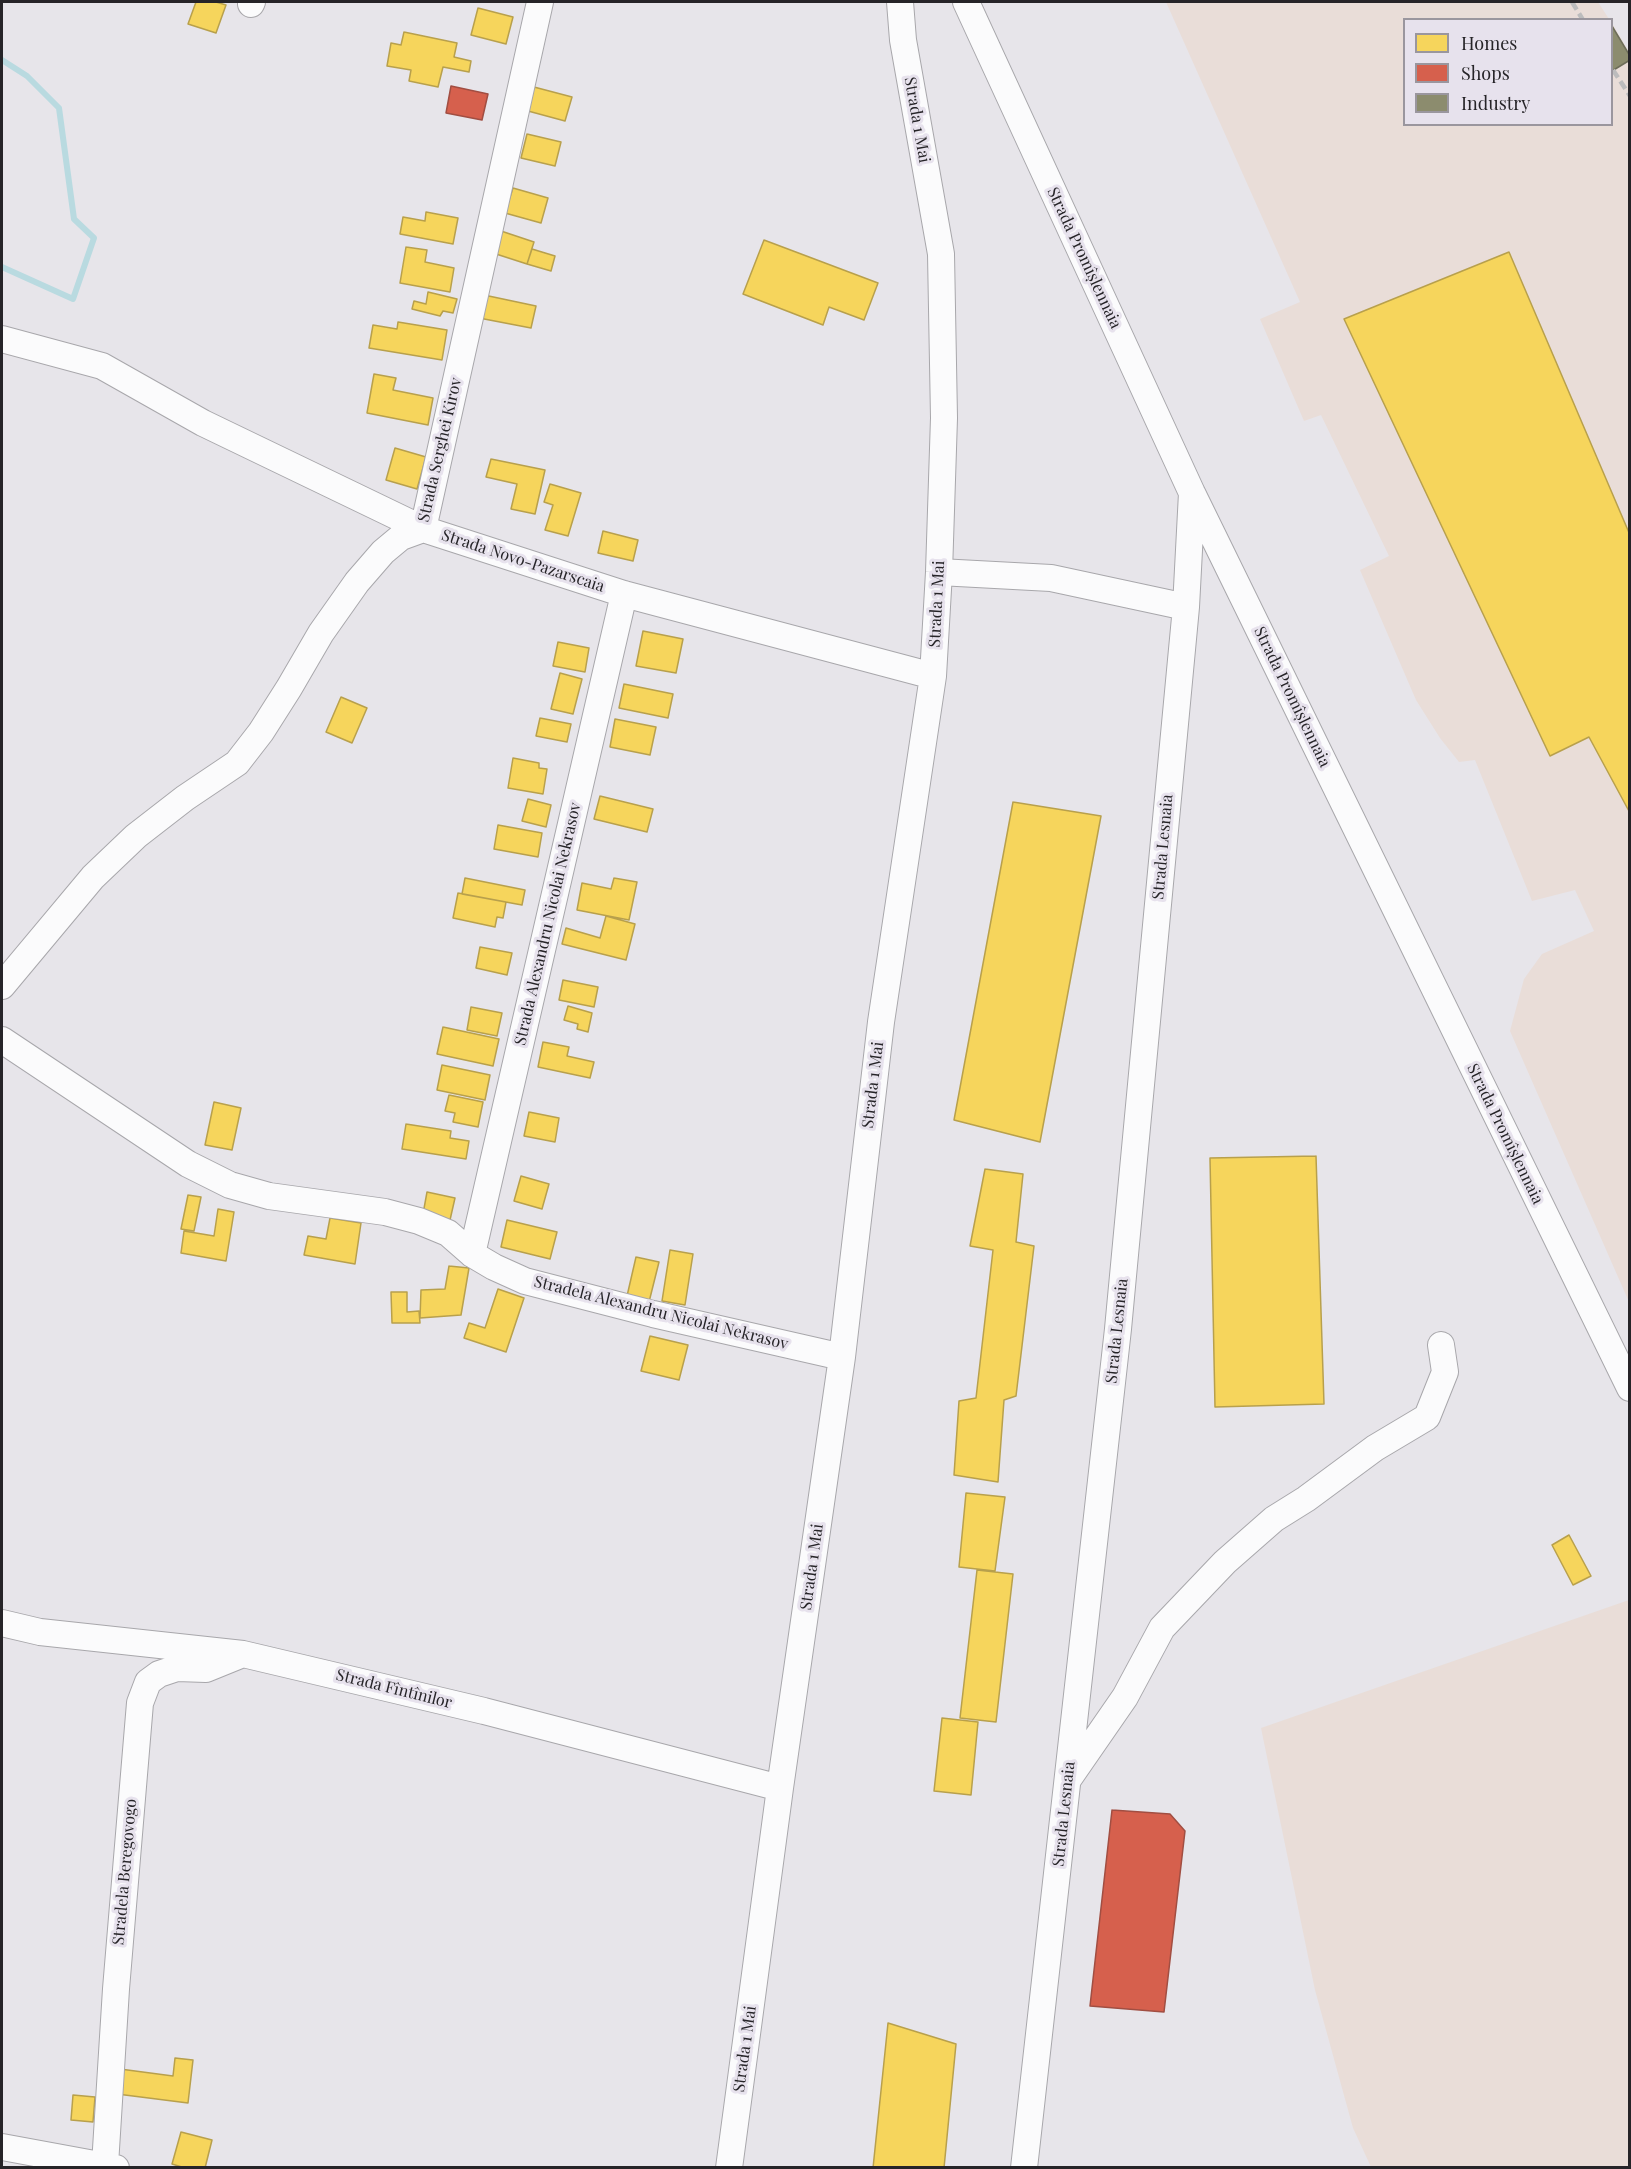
<!DOCTYPE html>
<meta charset="utf-8">
<style>
body{margin:0}
#map{position:relative;width:1631px;height:2169px;overflow:hidden;background:#e7e5ea;font-family:"Playfair Display",serif}
canvas{display:block}
.frame{position:absolute;inset:0;border:3px solid #262428;pointer-events:none}
.legend{position:absolute;left:1403px;top:18px;width:210px;height:108px;box-sizing:border-box;background:#e7e2ed;border:2px solid #9a969e;margin:0;padding:8px 10px;list-style:none;font-size:18px;color:#262428}
.legend li{display:flex;align-items:center;gap:12px;height:30px}
.legend b{width:30px;border:2px solid #9a969e}
</style>
<div id="map">
<canvas width="1631" height="2169"></canvas>
<div class="frame"></div>
<ul class="legend">
<li><b style="height:16px;background:#f6d55c"></b>Homes</li>
<li><b style="height:16px;background:#d6604d"></b>Shops</li>
<li><b style="height:16px;background:#8c8c6e"></b>Industry</li>
</ul>
</div>
<script>
const context = document.querySelector('canvas').getContext('2d');
context.lineJoin = 'round';
function paint(path, color) { context.fillStyle = color; context.fill(path, 'evenodd'); }
const poly = rows => new Path2D(rows.map(r => 'M' + r).join(''));
function strokePath(path, color, width, dash) { context.strokeStyle = color; context.lineWidth = width; context.lineCap = dash ? 'butt' : 'round'; context.setLineDash(dash || []); context.stroke(path); }
function drawText(font, color, halo, rows, align = 'center') {
  context.font = font + ' "Playfair Display",serif'; context.lineWidth = 6; context.setLineDash([]); context.textBaseline = 'middle'; context.strokeStyle = halo; context.fillStyle = color; for (const [text, x, y, turn = 0] of rows) {
    context.save(); context.translate(x, y); context.rotate((+turn || 0) * Math.PI / 180); context.textAlign = isNaN(turn) ? turn : align; if (halo) context.strokeText(text, 0, 0); context.fillText(text, 0, 0); context.restore();
  }
}
paint(poly([
 [1166,2,1598,2,1609,19,1404,20,1404,124,1612,124,1612,23,1629,52,1629,1302,1510,1031,1524,979,1542,954,1594,931,1575,890,1532,901,1475,760,1459,762,1440,738,1416,700,1360,570,1389,556,1321,415,1304,421,1260,319,1300,302],
 [1629,1600,1629,2167,1371,2167,1353,2128,1315,1990,1261,1728]
]), '#e9ddd8');
const homes = poly([
 [196,2,216,2,226,5,216,33,188,24,196,2],
 [478,8,513,17,506,44,471,35,478,8],
 [404,32,457,43,454,57,471,61,469,72,443,67,438,87,409,81,411,70,387,66,391,43,401,45,404,32],
 [534,87,572,97,565,121,528,111,534,87],
 [527,134,561,142,555,166,521,158,527,134],
 [513,188,548,198,541,223,505,213,513,188],
 [426,212,458,218,453,244,400,234,403,217,425,221,426,212],
 [501,231,534,242,527,264,493,253,501,231],
 [764,240,878,283,864,320,829,307,823,325,743,294,764,240],
 [406,247,427,250,425,262,454,268,450,292,400,283,406,247],
 [532,249,555,256,551,271,527,264,532,249],
 [1509,252,1630,535,1630,813,1589,737,1550,756,1344,319,1509,252],
 [428,292,457,299,453,313,443,311,440,316,412,309,414,301,426,304,428,292],
 [484,295,536,306,531,328,479,318,484,295],
 [398,322,447,330,442,360,369,348,373,325,397,329,398,322],
 [374,374,396,378,393,390,433,398,428,425,367,413,374,374],
 [395,448,426,457,417,489,386,480,395,448],
 [491,459,545,470,535,514,511,509,517,484,486,477,491,459],
 [550,484,581,493,568,536,545,530,553,505,544,502,550,484],
 [603,531,638,540,633,561,598,553,603,531],
 [643,631,683,639,676,673,636,666,643,631],
 [558,642,589,648,585,672,553,666,558,642],
 [560,673,582,679,573,714,551,709,560,673],
 [624,684,673,694,668,718,619,708,624,684],
 [341,697,367,708,352,743,326,732,341,697],
 [540,718,571,724,567,742,536,736,540,718],
 [615,719,656,727,650,755,610,747,615,719],
 [513,758,539,763,539,768,547,769,543,794,508,788,513,758],
 [600,796,653,809,647,832,594,819,600,796],
 [528,799,551,805,546,827,522,821,528,799],
 [1013,802,1101,816,1040,1142,954,1120,1013,802],
 [498,825,542,833,538,857,494,849,498,825],
 [465,878,525,890,522,905,462,894,465,878],
 [614,878,637,882,629,920,577,910,582,883,611,889,614,878],
 [458,893,506,902,503,918,497,917,495,927,453,918,458,893],
 [606,916,635,924,626,960,562,944,566,928,600,938,606,916],
 [480,947,512,953,507,975,476,968,480,947],
 [563,980,598,987,594,1007,559,1000,563,980],
 [568,1006,592,1013,588,1032,577,1029,578,1024,564,1020,568,1006],
 [471,1007,502,1013,497,1036,467,1030,471,1007],
 [443,1027,499,1039,493,1066,437,1054,443,1027],
 [543,1042,569,1047,567,1056,594,1062,590,1078,538,1067,543,1042],
 [442,1065,490,1075,485,1100,437,1090,442,1065],
 [449,1095,483,1102,478,1127,453,1122,455,1113,445,1111,449,1095],
 [214,1102,241,1108,232,1150,205,1145,214,1102],
 [529,1112,559,1118,555,1142,524,1136,529,1112],
 [406,1124,451,1131,450,1138,469,1141,466,1159,402,1149,406,1124],
 [1316,1156,1324,1404,1215,1407,1210,1158,1316,1156],
 [985,1169,1023,1174,1016,1242,1034,1246,1016,1396,1004,1400,998,1482,954,1475,959,1401,976,1398,993,1250,970,1246,985,1169],
 [521,1176,549,1184,542,1209,514,1201,521,1176],
 [427,1192,455,1198,450,1220,423,1214,427,1192],
 [188,1195,201,1197,194,1231,181,1229,188,1195],
 [218,1209,234,1212,226,1261,181,1253,184,1231,214,1236,218,1209],
 [330,1218,361,1223,355,1264,304,1255,308,1236,326,1239,330,1218],
 [507,1220,557,1232,550,1259,501,1247,507,1220],
 [670,1250,693,1254,685,1305,662,1301,670,1250],
 [636,1257,659,1262,649,1302,627,1296,636,1257],
 [449,1266,469,1268,461,1315,420,1318,421,1290,445,1289,449,1266],
 [498,1289,524,1298,506,1352,464,1338,469,1323,485,1328,498,1289],
 [391,1292,407,1292,407,1312,419,1311,420,1323,392,1323,391,1292],
 [650,1336,688,1345,679,1380,641,1371,650,1336],
 [966,1493,1005,1497,995,1571,959,1567,966,1493],
 [1569,1535,1591,1576,1573,1585,1552,1545,1569,1535],
 [977,1570,1013,1574,996,1722,960,1718,977,1570],
 [942,1718,978,1722,971,1795,934,1791,942,1718],
 [888,2023,956,2044,944,2168,873,2168,888,2023],
 [175,2058,193,2060,188,2103,117,2094,120,2069,173,2076,175,2058],
 [73,2095,95,2097,93,2122,71,2120,73,2095],
 [181,2132,212,2140,205,2168,185,2168,172,2164,181,2132]
]);
paint(homes, '#f6d55c');
strokePath(homes, '#b8a04c', 1.5);
const shops = poly([
 [451,86,488,94,482,120,446,113,451,86],
 [1112,1810,1170,1814,1185,1831,1164,2012,1090,2006,1112,1810]
]);
paint(shops, '#d6604d');
strokePath(shops, '#a14e42', 1.5);
const industry = poly([
 [1612,26,1630,56,1630,60,1612,71,1612,26]
]);
paint(industry, '#8c8c6e');
strokePath(industry, '#6d6d59', 1.5);
strokePath(poly([
 [2,60,27,76,59,108,74,219,94,238,73,299,2,267]
]), '#b9dae0', 6);
const minor = poly([
 [966,2,1192,493,1630,1388],
 [251,4,252,2],
 [2,339,102,366,203,423,423,529,624,594,933,676],
 [939,572,1051,578,1186,607],
 [2,986,93,877,136,836,185,798,237,763,261,732,289,688,321,633,357,582,383,552,401,537,423,529,540,2],
 [2,1040,188,1164,230,1185,269,1196,385,1212,419,1221,448,1233,472,1254,494,1267,525,1281,653,1314,842,1357],
 [472,1254,624,594],
 [2,1623,40,1632,243,1654,484,1711,780,1788],
 [1069,1778,1125,1697,1162,1628,1225,1562,1274,1519,1306,1499,1375,1448,1427,1417,1445,1372,1441,1345],
 [2,2147,116,2168],
 [105,2165,116,1989,140,1703,148,1682,159,1674,177,1668,206,1669,238,1656],
 [729,2168,780,1788,842,1357,881,1022,933,676,939,572,944,418,941,254,903,40,900,2],
 [1024,2168,1118,1329,1186,607,1192,493]
]);
strokePath(minor, '#a8a7ab', 28);
strokePath(minor, '#fbfbfc', 26);
strokePath(poly([
 [1572,2,1583,20],
 [1613,70,1630,96]
]), '#bcbcbd', 4.5, [9, 4.5]);
drawText('16px', '#262428', '#e7e2ed', [
 ["Strada 1 Mai",917,120,80],
 ["Strada Promîșlennaia",1084,258,65],
 ["Strada Serghei Kirov",440,450,-77],
 ["Strada Novo-Pazarscaia",523,561,18],
 ["Strada 1 Mai",937,604,-87],
 ["Strada Promîșlennaia",1292,697,64],
 ["Strada Lesnaia",1163,847,-85],
 ["Strada Alexandru Nicolai Nekrasov",548,924,-77],
 ["Strada 1 Mai",873,1085,-83],
 ["Strada Promîșlennaia",1505,1134,64],
 ["Stradela Alexandru Nicolai Nekrasov",661,1313,14],
 ["Strada Lesnaia",1117,1331,-84],
 ["Strada 1 Mai",812,1567,-82],
 ["Strada Fîntînilor",394,1689,14],
 ["Strada Lesnaia",1064,1814,-84],
 ["Stradela Beregovogo",125,1872,-85],
 ["Strada 1 Mai",745,2049,-82]
]);
</script>
